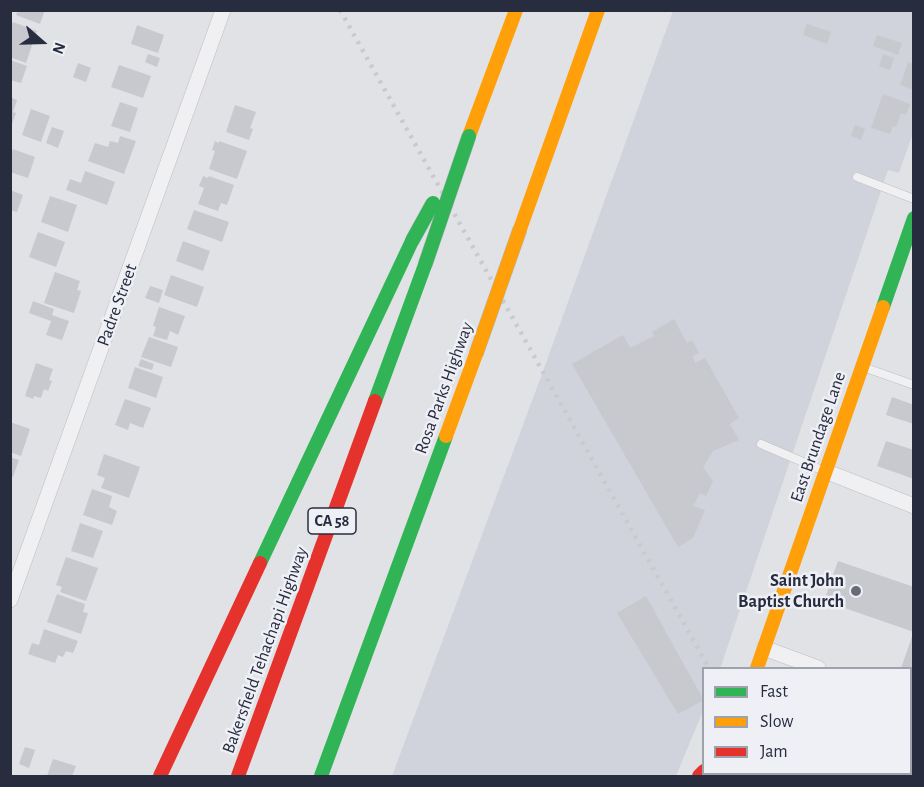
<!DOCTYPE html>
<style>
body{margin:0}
#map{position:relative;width:924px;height:787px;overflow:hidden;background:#e0e2e6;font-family:"Alegreya Sans",sans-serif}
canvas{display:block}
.frame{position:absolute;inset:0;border:12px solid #272c3f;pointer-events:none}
.legend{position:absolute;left:702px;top:667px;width:210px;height:108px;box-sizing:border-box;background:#eef0f6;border:2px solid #9ea2ad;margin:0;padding:8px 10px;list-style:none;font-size:18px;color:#272c3f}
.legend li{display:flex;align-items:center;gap:12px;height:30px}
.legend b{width:30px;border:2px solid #9ea2ad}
.north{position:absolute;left:12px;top:12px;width:60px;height:60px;-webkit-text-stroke:4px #eef0f6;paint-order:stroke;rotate:110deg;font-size:16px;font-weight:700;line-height:24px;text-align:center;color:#272c3f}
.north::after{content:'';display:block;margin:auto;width:21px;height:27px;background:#272c3f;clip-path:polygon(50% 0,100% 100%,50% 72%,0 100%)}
</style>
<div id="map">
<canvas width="924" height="787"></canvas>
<div class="frame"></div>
<ul class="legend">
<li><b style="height:8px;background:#30b455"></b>Fast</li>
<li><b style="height:8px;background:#ff9f0a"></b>Slow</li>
<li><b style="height:8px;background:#e5322d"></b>Jam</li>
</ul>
<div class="north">N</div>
</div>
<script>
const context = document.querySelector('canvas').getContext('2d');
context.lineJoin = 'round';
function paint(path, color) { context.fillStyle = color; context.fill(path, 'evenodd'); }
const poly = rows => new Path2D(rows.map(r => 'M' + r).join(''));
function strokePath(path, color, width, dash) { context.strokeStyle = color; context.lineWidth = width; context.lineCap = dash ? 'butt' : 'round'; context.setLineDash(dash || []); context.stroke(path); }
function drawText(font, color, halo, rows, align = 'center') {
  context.font = font + ' "Alegreya Sans",sans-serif'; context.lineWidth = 5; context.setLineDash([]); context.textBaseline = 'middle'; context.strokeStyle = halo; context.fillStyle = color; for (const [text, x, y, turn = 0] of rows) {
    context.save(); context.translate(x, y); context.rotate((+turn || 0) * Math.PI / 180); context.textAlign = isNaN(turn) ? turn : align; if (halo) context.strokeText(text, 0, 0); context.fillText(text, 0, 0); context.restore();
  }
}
paint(poly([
 [673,11,913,11,913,133,899,173,888,170,721,666,720,668,704,668,703,711,676,776,392,776,542,374]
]), '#d0d3db');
paint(poly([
 [18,10,45,10,40,24,16,15],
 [13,22,37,31,26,63,10,57,10,30],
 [807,24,831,32,827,44,803,35],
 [137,25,164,35,158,53,131,44],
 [877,35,902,43,898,55,873,46],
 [148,54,160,58,157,67,145,62],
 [883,54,894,58,890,70,879,66],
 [10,60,27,66,21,83,10,80],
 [908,62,914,64,914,90,900,85],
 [78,63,91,68,86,82,73,77],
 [119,65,151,76,143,98,111,87],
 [883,94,910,104,906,115,901,113,896,127,893,126,890,134,871,128],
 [10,97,17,100,13,112,16,113,11,127],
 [120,102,138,108,130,132,111,126],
 [235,105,256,112,250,128,253,129,249,140,226,132],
 [31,109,50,116,41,142,22,135],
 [855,125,865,129,861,140,851,136],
 [52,127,64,131,58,148,46,143],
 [120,136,136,141,124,174,88,161,95,143,108,147,110,141,118,143],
 [215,141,219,143,219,141,247,151,237,179,209,169,215,151,212,150],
 [13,149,35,157,28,178,10,172,10,158],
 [85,171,115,182,107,205,66,190,70,179,81,183],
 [203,176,208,178,209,176,234,185,227,205,221,203,218,211,198,204,204,188,199,186],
 [10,190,23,195,17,212,10,210],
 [50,196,77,205,68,232,41,222],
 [194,210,229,222,222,242,187,229],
 [38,232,65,242,56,267,29,257],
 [183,241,210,251,203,271,176,261],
 [55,272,80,281,77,290,81,291,74,313,44,303],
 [171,275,204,287,197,307,164,295],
 [150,286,163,290,159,303,145,298],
 [33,301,54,309,52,315,69,321,62,340,46,335,51,321,29,313],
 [159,307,185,316,178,335,170,331,167,340,153,336,156,327,153,326],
 [674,319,687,343,692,340,699,353,693,356,695,363,705,358,739,418,730,424,739,440,713,451,703,467,713,481,706,496,700,493,693,506,705,510,693,538,678,547,572,364,623,335,630,348,654,336,652,332],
 [149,337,178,347,171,367,141,357],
 [141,359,154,364,152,370,138,366],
 [36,363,53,369,49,380,52,381,48,391,44,389,41,398,34,396,33,399,25,396],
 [135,367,163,377,156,398,128,388],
 [892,397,914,405,914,424,886,415],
 [125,399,151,408,143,428,130,423,128,430,115,425],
 [10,422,30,429,21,456,10,452],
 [886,441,914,450,914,479,877,466],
 [104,454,140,467,129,498,101,488,105,478,97,475],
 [10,457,19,460,13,477,10,476],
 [92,489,112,496,109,507,117,511,112,525,83,515],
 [80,523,103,531,93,558,71,551],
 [66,557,98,568,86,601,60,592,62,587,56,585],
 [838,561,914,587,914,632,824,601],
 [57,594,85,604,83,612,88,613,81,634,47,622],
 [646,596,703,699,702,701,678,714,617,613],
 [44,629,78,641,73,653,66,651,63,657,58,655,55,663,28,654,32,643,39,645],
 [913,634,914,634,914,673,910,672,910,668,901,668],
 [911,736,914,737,914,774,910,773],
 [25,747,35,750,29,768,19,764],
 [53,759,76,766,72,776,47,776]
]), '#c7c9ce');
const lane = poly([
 [857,177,914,199],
 [863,367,914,385],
 [761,444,824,471]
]);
const street = poly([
 [825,471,914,506],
 [10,600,223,10],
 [764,648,818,668],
 [910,703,914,705]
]);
strokePath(lane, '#bdbfc3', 9);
strokePath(street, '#bdbfc3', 16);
strokePath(lane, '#f0f0f2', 8);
strokePath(street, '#f0f0f2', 15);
strokePath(poly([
 [883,307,914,218],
 [375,401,425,265],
 [260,563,412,241],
 [321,776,446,436]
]), '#30b455', 14);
strokePath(poly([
 [469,136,516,10],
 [520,229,598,10],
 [446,436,476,354],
 [757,668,883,307]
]), '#ff9f0a', 14);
strokePath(poly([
 [160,776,260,563],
 [238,776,375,401],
 [699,776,704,771],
 [723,776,724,774]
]), '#e5322d', 14);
strokePath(poly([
 [340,10,709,668],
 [769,774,770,776]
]), '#c9cace', 4.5, [3, 6]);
const fastBridge = poly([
 [412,241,433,203],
 [425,265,469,136]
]);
const slowBridge = poly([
 [476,354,520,229]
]);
strokePath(fastBridge, '#b2b5bb', 15, []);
strokePath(slowBridge, '#b2b5bb', 15, []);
strokePath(fastBridge, '#30b455', 14);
strokePath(slowBridge, '#ff9f0a', 14);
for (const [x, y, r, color] of [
 [856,591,6,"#686c79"]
]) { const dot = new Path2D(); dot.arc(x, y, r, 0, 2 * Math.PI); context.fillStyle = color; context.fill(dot); strokePath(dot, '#eef0f6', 2); }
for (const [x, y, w] of [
 [332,521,48]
]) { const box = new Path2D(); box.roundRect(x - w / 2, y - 13, w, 26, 4.5); context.fillStyle = '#eef0f6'; context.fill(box); strokePath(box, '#272c3f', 1.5); }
drawText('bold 16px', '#272c3f', null, [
 ["CA 58",332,521]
]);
drawText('18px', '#272c3f', '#eef0f6', [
 ["Padre Street",117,305,-70],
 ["Rosa Parks Highway",444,388,-70],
 ["East Brundage Lane",818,437,-71],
 ["Bakersfield Tehachapi Highway",265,650,-70]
]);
drawText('bold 18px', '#272c3f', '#eef0f6', [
 ["Saint John",844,581],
 ["Baptist Church",844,602]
], 'right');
</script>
